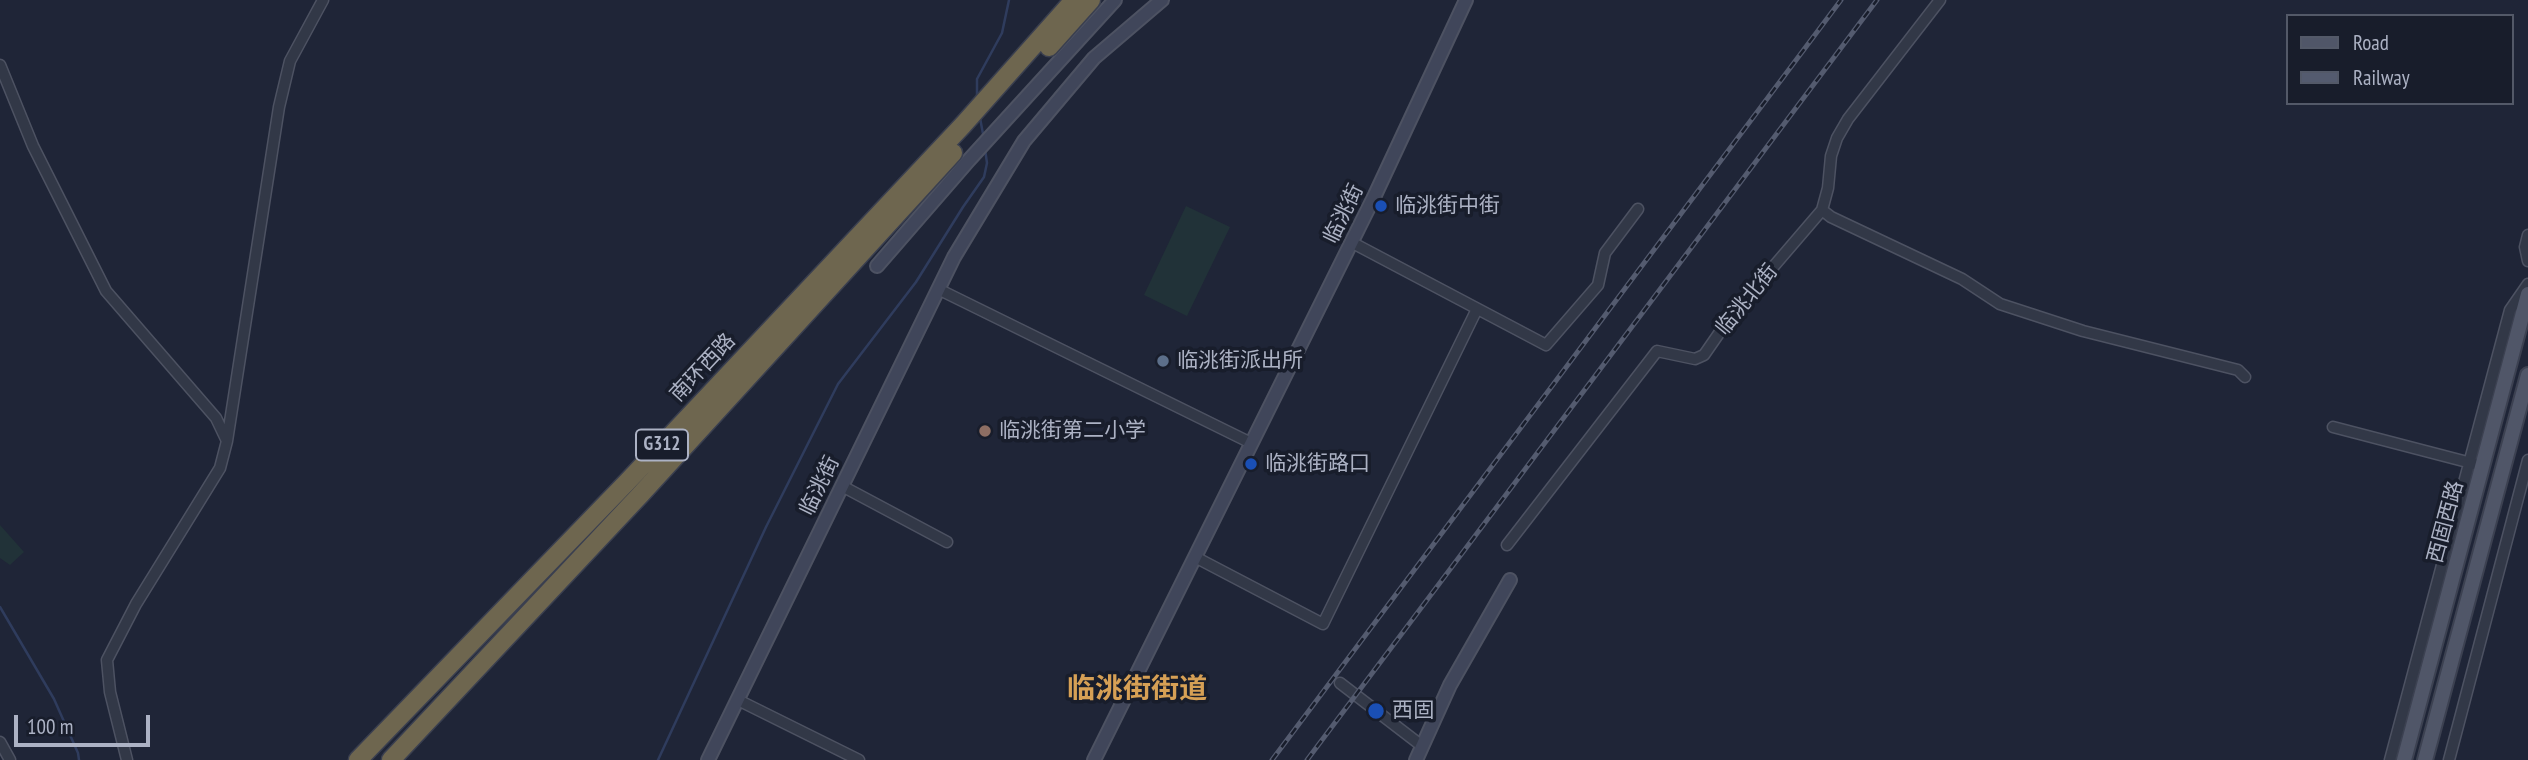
<!DOCTYPE html>
<meta charset="utf-8">
<style>
body{margin:0}
#map{position:relative;width:2528px;height:760px;overflow:hidden;background:#1f2537;font-family:"PT Sans Narrow",sans-serif}
canvas{display:block}
.legend{position:absolute;left:2286px;top:14px;width:228px;height:91px;box-sizing:border-box;background:#181d2b;border:2px solid #535968;margin:0;padding:9px 12px;list-style:none;font-size:21px;color:#acb2c4}
.legend li{display:flex;align-items:center;gap:14px;height:35px}
.legend b{width:35px;border:2px solid #535968}
.scale{position:absolute;left:14px;top:715px;width:136px;height:32px;box-sizing:border-box;border:4px solid #acb2c4;border-top:0;padding-left:9px;font-size:21px;line-height:24px;white-space:nowrap;color:#acb2c4;-webkit-text-stroke:5px #181d2b;paint-order:stroke}
</style>
<div id="map">
<canvas width="2528" height="760"></canvas>
<ul class="legend">
<li><b style="height:9px;background:#505668"></b>Road</li>
<li><b style="height:9px;background:#545b6f"></b>Railway</li>
</ul>
<div class="scale">100 m</div>
</div>
<script>
const context = document.querySelector('canvas').getContext('2d');
context.lineJoin = 'round';
function paint(path, color) { context.fillStyle = color; context.fill(path, 'evenodd'); }
const poly = rows => new Path2D(rows.map(r => 'M' + r).join(''));
function strokePath(path, color, width, dash) { context.strokeStyle = color; context.lineWidth = width; context.lineCap = dash ? 'butt' : 'round'; context.setLineDash(dash || []); context.stroke(path); }
function drawText(font, color, halo, rows, align = 'center') {
  context.font = font + ' "PT Sans Narrow","Noto Sans SC",sans-serif'; context.lineWidth = 7; context.setLineDash([]); context.textBaseline = 'middle'; context.strokeStyle = halo; context.fillStyle = color; for (const [text, x, y, turn = 0] of rows) {
    context.save(); context.translate(x, y); context.rotate((+turn || 0) * Math.PI / 180); context.textAlign = isNaN(turn) ? turn : align; if (halo) context.strokeText(text, 0, 0); context.fillText(text, 0, 0); context.restore();
  }
}
paint(poly([
 [1186,206,1230,227,1187,316,1144,295],
 [0,525,24,552,10,565,0,558]
]), '#213238');
strokePath(poly([
 [977,98,977,79,1002,33,1009,0],
 [980,118,984,139],
 [0,607,54,699,78,753,79,760],
 [658,760,766,527,838,384,916,282,963,207,984,177,987,163,985,149]
]), '#2f3c5d', 2.5);
const street = poly([
 [0,65,33,146,106,291,216,418,227,441,220,468,136,604,107,660,110,692,127,760],
 [1822,210,1831,217,1962,279,2000,304,2083,331,2238,370,2245,377],
 [2528,235,2525,247,2528,261],
 [1351,242,1546,345,1598,285,1605,253,1638,209],
 [938,289,1251,443],
 [2333,427,2475,464],
 [227,441,279,107,290,61,323,0],
 [842,486,947,542],
 [1507,545,1657,351,1695,359,1704,355,1731,316,1822,210,1828,188,1831,156,1837,138,1848,119,1940,0],
 [1195,557,1323,624,1477,309],
 [1340,683,1422,746],
 [738,700,859,760],
 [0,742,10,760],
 [2390,760,2510,310,2528,284],
 [2449,760,2528,460]
]);
const secondary = poly([
 [877,266,969,160,1115,0],
 [708,760,954,257,1024,141,1094,58,1162,0],
 [1094,760,1375,195,1466,0],
 [1416,760,1450,685,1510,580]
]);
const primary = poly([
 [2404,760,2528,294],
 [2425,760,2528,375]
]);
const highway = poly([
 [1049,47,1091,0],
 [358,760,628,481,963,125,1074,0],
 [391,760,641,494,953,153]
]);
strokePath(street, '#4d5262', 13);
strokePath(secondary, '#4d5262', 16);
strokePath(primary, '#3c4151', 18);
strokePath(highway, '#3a3f4f', 21);
strokePath(street, '#323847', 10);
strokePath(secondary, '#40465a', 12);
strokePath(primary, '#505668', 14);
strokePath(highway, '#6e664f', 18);
const rail = poly([
 [1272,760,1841,0],
 [1307,760,1877,0]
]);
strokePath(rail, '#545b6f', 5);
strokePath(rail, '#181d2b', 2.5, [8]);
for (const [x, y, r, color] of [
 [1381,206,7,"#1a4fb4"],
 [1163,361,7,"#5c6f8a"],
 [985,431,7,"#8d6e63"],
 [1251,464,7,"#1a4fb4"],
 [1376,711,9,"#1a4fb4"]
]) { const dot = new Path2D(); dot.arc(x, y, r, 0, 2 * Math.PI); context.fillStyle = color; context.fill(dot); strokePath(dot, '#181d2b', 2.5); }
for (const [x, y, w] of [
 [662,445,52]
]) { const box = new Path2D(); box.roundRect(x - w / 2, y - 15.5, w, 31, 5); context.fillStyle = '#181d2b'; context.fill(box); strokePath(box, '#acb2c4', 2); }
drawText('bold 19px', '#acb2c4', null, [
 ["G312",662,445]
]);
drawText('21px', '#acb2c4', '#181d2b', [
 ["临洮街中街",1395,206],
 ["临洮街派出所",1177,361],
 ["临洮街第二小学",999,431],
 ["临洮街路口",1265,464],
 ["西固",1392,711]
], 'left');
drawText('21px', '#acb2c4', '#181d2b', [
 ["临洮街",1344,214,-64],
 ["临洮北街",1747,300,-51],
 ["南环西路",703,368,-47],
 ["临洮街",820,486,-64],
 ["西固西路",2446,522,-75]
]);
drawText('bold 28px', '#d6a055', '#181d2b', [
 ["临洮街街道",1137,690]
]);
</script>
